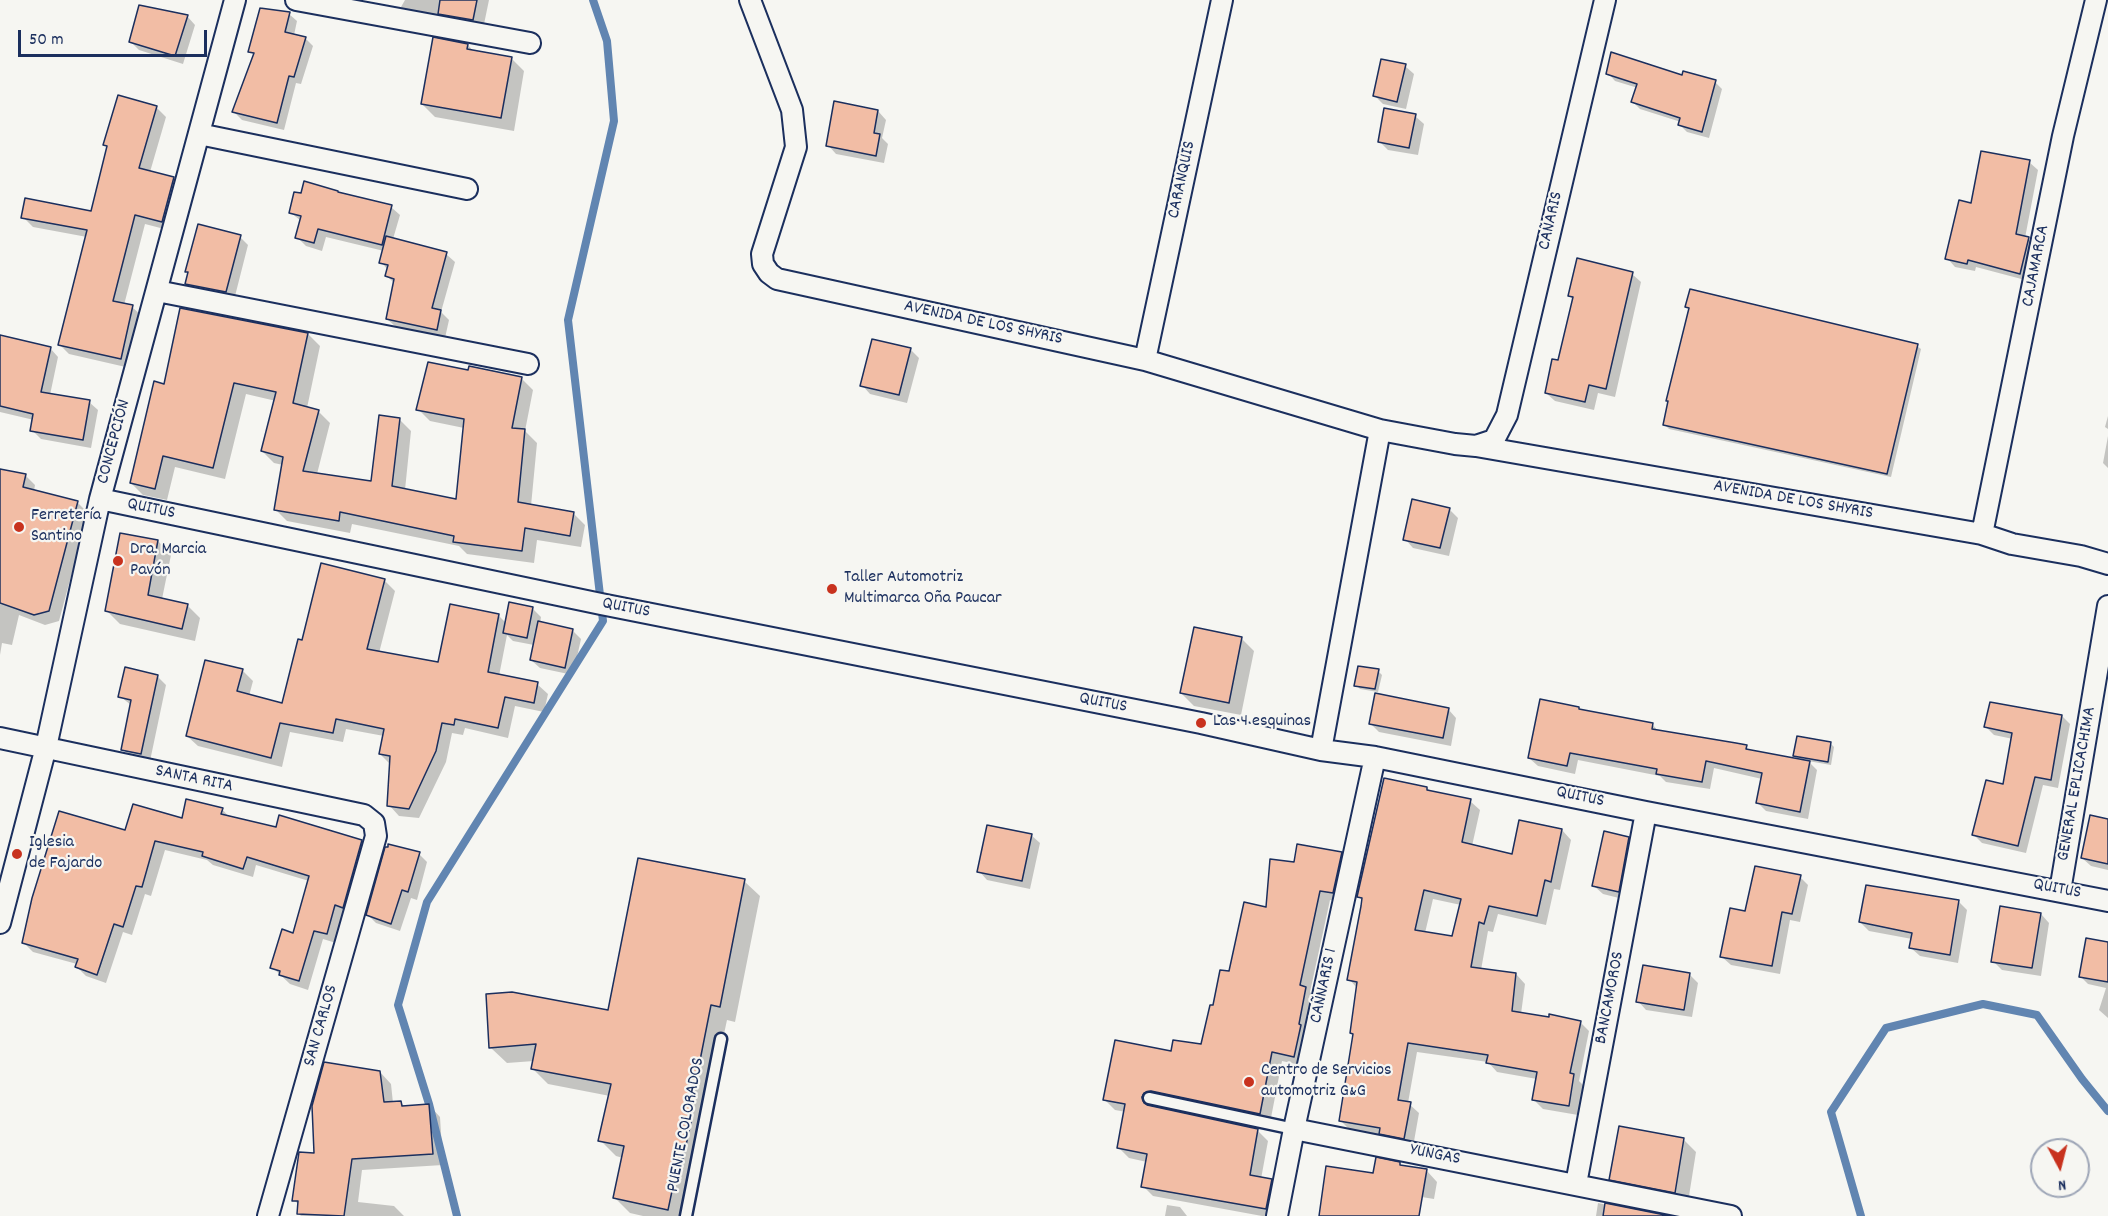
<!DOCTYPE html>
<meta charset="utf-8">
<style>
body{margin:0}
#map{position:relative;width:2108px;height:1216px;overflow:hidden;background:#f6f6f2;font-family:Dekko,sans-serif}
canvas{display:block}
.north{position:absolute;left:2030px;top:1138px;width:60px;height:60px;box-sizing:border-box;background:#f6f6f2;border:2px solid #9ea6b7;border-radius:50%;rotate:173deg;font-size:16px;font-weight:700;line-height:24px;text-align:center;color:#1b2f5e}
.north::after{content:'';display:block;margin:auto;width:21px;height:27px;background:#c8321e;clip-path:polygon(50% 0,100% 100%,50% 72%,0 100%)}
.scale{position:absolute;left:18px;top:30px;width:189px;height:27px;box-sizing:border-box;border:3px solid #1b2f5e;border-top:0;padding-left:8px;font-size:18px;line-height:21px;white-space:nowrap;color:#1b2f5e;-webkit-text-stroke:4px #f6f6f2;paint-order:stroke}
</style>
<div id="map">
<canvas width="2108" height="1216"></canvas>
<div class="north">N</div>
<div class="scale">50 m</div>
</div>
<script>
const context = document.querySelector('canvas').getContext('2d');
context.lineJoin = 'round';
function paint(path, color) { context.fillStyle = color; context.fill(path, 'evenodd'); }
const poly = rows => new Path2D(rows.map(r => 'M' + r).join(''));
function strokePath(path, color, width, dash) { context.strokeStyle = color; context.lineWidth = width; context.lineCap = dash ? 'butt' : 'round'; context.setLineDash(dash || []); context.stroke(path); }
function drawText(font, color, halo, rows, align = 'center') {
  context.font = font + ' Dekko,sans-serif'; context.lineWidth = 4.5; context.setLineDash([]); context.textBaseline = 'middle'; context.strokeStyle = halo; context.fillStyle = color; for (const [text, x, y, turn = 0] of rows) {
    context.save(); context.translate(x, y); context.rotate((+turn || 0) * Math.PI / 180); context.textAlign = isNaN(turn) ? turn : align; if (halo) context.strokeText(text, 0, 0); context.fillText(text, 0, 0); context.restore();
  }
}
paint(poly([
 [405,0,489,0,483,29,411,16,401,7],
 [289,14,297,21,294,35,305,38,313,46,301,84,296,83,284,130,242,120,234,112,255,56,250,51],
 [187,16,195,25,183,64,139,50,130,41],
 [468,45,474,52,511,58,524,71,514,131,435,117,422,104],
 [1405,66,1414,74,1406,109,1383,104,1374,95],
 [1608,73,1683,77,1715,82,1722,89,1709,138,1687,132,1680,125,1681,122,1640,109,1633,102,1638,88,1615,81],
 [156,107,166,117,150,172,173,178,183,188,172,231,145,224,124,305,132,307,142,316,130,368,69,354,59,344,87,237,33,227,23,217,92,212,108,148,105,145],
 [878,111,886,120,882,138,888,144,884,163,836,154,828,145],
 [1415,116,1424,124,1418,155,1388,150,1379,141],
 [2029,162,2038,170,2025,238,2028,239,2037,247,2029,281,1976,267,1975,271,1955,267,1947,258,1972,204],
 [391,207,400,215,393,239,446,254,455,262,441,312,449,320,445,338,396,327,387,319,395,284,387,276,388,270,381,262,384,251,326,237,322,251,306,246,297,237,301,221,290,212],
 [240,237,248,245,234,300,195,292,187,284,189,274,187,271],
 [1632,274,1641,282,1615,397,1598,393,1594,410,1555,401,1546,393,1559,362,1574,300,1569,296],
 [1686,307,1917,346,1921,349,1891,477,1669,429,1665,425,1690,310],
 [308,334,320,346,307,408,318,411,330,423,317,474,372,483,399,419,411,431,405,490,457,501,464,428,430,421,418,409,469,371,521,378,533,390,525,431,537,443,531,506,573,513,585,525,581,547,537,540,534,563,467,554,459,546,352,524,350,533,287,521,275,509,283,465,274,463,262,451,276,401,246,394,225,479,175,467,167,500,143,495,131,483,165,385],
 [0,337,50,348,58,357,50,395,89,402,98,410,91,448,41,439,32,430,34,420,0,412],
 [910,349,919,358,907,403,870,394,862,385],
 [2108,416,2108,429,2105,427],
 [2108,436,2108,468,2103,463],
 [0,470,25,475,35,485,34,491,77,502,88,513,59,621,45,625,19,615,12,645,2,643,0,655],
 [1449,509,1458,518,1449,556,1413,548,1405,539],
 [158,541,171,555,162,599,187,605,200,618,195,641,120,624,107,611],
 [384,580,395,591,379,653,440,664,498,615,506,623,532,608,541,617,540,623,573,631,581,639,573,675,540,668,531,660,534,645,513,641,507,635,499,676,537,684,548,694,544,712,515,706,508,738,465,728,463,735,452,733,446,762,419,818,399,816,389,805,391,765,380,754,384,736,346,729,343,742,290,732,282,767,198,746,187,736,242,670,253,681,249,696,283,705,303,642],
 [1241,638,1254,651,1241,715,1194,706,1181,693],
 [1378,671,1382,675,1378,692,1360,689,1356,685],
 [157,676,166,685,150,761,131,758,123,749,132,706,120,696],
 [1448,709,1456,718,1451,746,1379,732,1370,723],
 [1581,711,1652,724,1659,732,1746,747,1751,752,1800,760,1795,756,1830,743,1834,747,1831,765,1808,761,1817,770,1808,819,1766,811,1758,803,1762,779,1714,768,1710,789,1666,782,1660,776,1578,760,1575,774,1538,766,1529,758],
 [2062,716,2070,724,2058,788,2043,785,2026,853,1982,843,1974,835,2004,786,2013,739,1994,735,1986,727],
 [1427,788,1431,792,1470,801,1480,810,1472,846,1513,856,1562,830,1571,840,1560,890,1554,889,1546,925,1498,914,1493,932,1488,931,1481,970,1516,974,1525,984,1521,1014,1580,1022,1589,1031,1579,1081,1583,1085,1578,1115,1543,1109,1534,1100,1537,1079,1497,1072,1488,1062,1417,1052,1408,1103,1419,1113,1413,1147,1390,1143,1383,1136,1350,1130,1341,1121,1354,1036,1351,1033,1357,988,1349,979,1363,901,1358,896],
 [1433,899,1461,905,1453,938,1425,933],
 [222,809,230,818,277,829,362,841,371,850,336,943,323,939,308,990,290,984,272,967,294,934,309,881,256,865,253,877,213,865,207,860,165,850,151,896,145,894,132,935,123,932,106,983,86,976,77,967,77,964,33,952,23,942,126,832,183,820],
 [2108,820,2108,870,2091,866,2082,858],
 [1031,835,1040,843,1030,889,987,880,979,871],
 [1628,838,1637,846,1627,900,1603,894,1594,886],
 [1341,853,1352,863,1343,902,1330,900,1310,992,1316,998,1304,1066,1282,1061,1270,1123,1156,1101,1150,1107,1257,1130,1268,1141,1261,1179,1271,1181,1281,1191,1276,1216,1262,1216,1153,1196,1143,1186,1147,1162,1129,1158,1119,1148,1126,1112,1115,1110,1105,1100,1172,1052,1202,1046,1214,1007,1230,973,1296,863],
 [419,854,427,862,417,900,411,898,400,931,376,923,368,915],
 [1800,877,1808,885,1800,922,1790,920,1780,974,1731,965,1722,957,1747,912],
 [744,881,760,896,735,1022,727,1020,685,1216,643,1216,630,1213,614,1197,623,1158,616,1156,600,1140,610,1096,548,1084,532,1068,534,1061,507,1063,491,1048,609,1012],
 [1959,902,1967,910,1958,963,1920,956,1911,948,1912,939,1869,931,1860,922],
 [2041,914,2049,923,2041,976,2002,970,1993,961],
 [2108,943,2108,1018,2099,1010,2106,988,2088,984,2080,976],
 [1689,974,1698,983,1692,1017,1646,1010,1638,1001],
 [380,1072,391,1084,393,1103,401,1103,405,1107,429,1105,440,1117,443,1165,362,1170,358,1202,394,1206,404,1216,301,1216,298,1213,299,1205,294,1200,315,1155],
 [1683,1139,1696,1152,1689,1196,1679,1194,1678,1203,1624,1192,1611,1179],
 [1400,1164,1403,1167,1427,1171,1437,1182,1434,1199,1385,1191,1381,1216,1321,1216,1374,1175],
 [1598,1203,1660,1216,1596,1216],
 [1167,1205,1180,1207,1187,1216,1165,1216]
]), '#0003');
strokePath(poly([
 [457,1216,429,1104,398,1005,427,902,603,621,568,320,614,121,607,41,593,0],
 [1861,1216,1831,1112,1886,1028,1983,1004,2037,1015,2082,1079,2108,1111]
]), '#6185b1', 8);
const building = poly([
 [440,0,477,0,473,20,438,14,440,0],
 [139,5,188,15,175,56,129,42,139,5],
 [260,8,290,12,285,32,306,37,294,77,289,76,277,123,232,112,254,53,248,52,260,8],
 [433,37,468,44,467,49,512,57,501,118,421,104,433,37],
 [1611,52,1682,75,1683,71,1716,80,1702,132,1678,125,1680,118,1631,102,1637,84,1606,74,1611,52],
 [1381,59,1406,64,1397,102,1373,96,1381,59],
 [118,95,157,106,139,168,174,177,162,222,135,215,113,301,133,305,121,359,58,345,87,230,21,218,25,198,91,211,107,146,103,145,118,95],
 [834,101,878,110,874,133,880,134,876,156,826,146,834,101],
 [1384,108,1416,114,1409,148,1378,142,1384,108],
 [1981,151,2030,160,2016,234,2029,237,2020,274,1968,260,1967,264,1945,259,1959,200,1971,203,1981,151],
 [304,181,338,191,338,192,392,205,382,245,318,229,314,243,295,238,301,216,289,213,294,192,301,193,304,181],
 [198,224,241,235,226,292,185,284,188,272,185,272,198,224],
 [386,236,447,252,432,308,441,310,437,330,386,319,394,279,385,276,388,265,379,263,386,236],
 [1577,258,1633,272,1606,389,1589,385,1585,402,1545,393,1552,359,1558,360,1573,297,1568,296,1577,258],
 [1690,289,1918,344,1887,474,1663,425,1668,401,1666,401,1689,308,1685,307,1690,289],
 [180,308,308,333,293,403,319,410,303,471,371,481,379,415,400,418,392,486,456,499,464,419,416,410,428,362,468,370,469,366,522,377,512,428,525,429,518,502,574,512,570,536,525,528,522,551,453,542,454,536,340,512,339,521,274,510,283,457,261,451,276,392,234,383,213,468,163,456,155,489,130,483,154,381,164,384,180,308],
 [0,335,51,347,41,392,90,400,83,440,30,431,33,414,0,406,0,335],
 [872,339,911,348,899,395,860,386,872,339],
 [0,469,26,474,23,487,78,501,49,611,34,615,0,603,0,469],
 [1412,499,1450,508,1440,548,1403,540,1412,499],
 [120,533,158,540,148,595,188,604,182,629,105,611,120,533],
 [321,563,385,579,367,649,438,662,450,604,499,614,488,672,538,682,534,703,505,697,498,728,455,719,454,725,442,723,436,751,409,809,387,806,390,756,379,754,384,729,336,719,333,733,280,723,271,758,186,736,205,660,243,669,237,691,282,703,298,639,302,640,321,563],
 [509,602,533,607,527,638,503,633,509,602],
 [538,621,573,629,565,668,530,660,538,621],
 [1194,627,1242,637,1229,703,1180,693,1194,627],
 [1358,666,1379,669,1375,689,1354,686,1358,666],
 [125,667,158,675,141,754,121,750,131,700,118,697,125,667],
 [1375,693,1449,708,1443,738,1369,724,1375,693],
 [1540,699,1579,707,1579,709,1653,723,1652,729,1736,743,1747,745,1746,749,1810,761,1800,812,1756,803,1762,773,1706,761,1702,782,1656,774,1657,769,1570,753,1567,766,1528,758,1540,699],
 [1990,702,2062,715,2051,780,2035,777,2018,846,1972,835,1986,780,2003,784,2012,733,1984,727,1990,702],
 [1797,736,1831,742,1828,762,1793,756,1797,736],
 [1384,778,1427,787,1427,790,1471,799,1462,842,1512,854,1519,820,1562,829,1551,882,1545,880,1537,916,1489,906,1484,924,1479,922,1471,967,1516,973,1512,1011,1549,1017,1549,1014,1581,1021,1570,1073,1574,1074,1569,1106,1532,1100,1537,1072,1486,1063,1488,1055,1408,1043,1398,1100,1411,1102,1404,1139,1379,1134,1380,1128,1339,1121,1353,1034,1350,1033,1357,982,1347,980,1361,906,1362,898,1357,897,1384,778],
 [1424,890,1461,899,1452,936,1415,930,1424,890],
 [186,799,223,808,221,814,276,827,279,815,362,840,343,908,335,905,327,934,314,931,299,981,279,975,280,971,270,968,282,929,293,933,309,876,247,857,243,869,202,856,203,852,155,841,142,887,136,886,123,927,114,924,97,975,75,967,78,959,22,943,32,898,59,811,125,830,133,804,182,818,186,799],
 [2090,815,2108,819,2108,864,2081,858,2090,815],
 [987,825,1032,834,1022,881,977,872,987,825],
 [1604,831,1629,837,1619,892,1592,886,1604,831],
 [388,844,420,852,408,892,402,890,391,924,366,915,385,847,388,847,388,844],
 [1297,844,1342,852,1333,893,1320,891,1300,985,1306,987,1299,1024,1301,1025,1294,1057,1272,1052,1260,1114,1151,1091,1144,1093,1142,1097,1144,1103,1147,1105,1258,1129,1250,1175,1272,1179,1266,1209,1141,1187,1147,1154,1117,1148,1125,1104,1103,1100,1115,1040,1171,1051,1173,1040,1201,1044,1210,1005,1213,1005,1220,970,1229,971,1244,902,1266,907,1270,859,1294,862,1297,844],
 [638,858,745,879,720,1007,711,1005,688,1121,691,1122,683,1159,679,1158,668,1210,613,1198,624,1146,598,1141,611,1084,531,1069,536,1044,489,1048,486,994,512,992,608,1010,638,858],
 [1755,866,1801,875,1792,914,1782,912,1772,966,1720,957,1730,908,1745,911,1755,866],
 [1866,885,1959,900,1950,955,1909,948,1912,933,1859,922,1866,885],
 [2000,906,2041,913,2032,968,1991,962,2000,906],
 [2086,938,2108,942,2108,982,2079,977,2086,938],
 [1643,965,1690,973,1684,1010,1636,1002,1643,965],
 [324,1062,380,1071,384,1102,401,1101,402,1106,429,1104,433,1154,352,1159,344,1216,297,1214,298,1201,292,1201,299,1152,314,1153,312,1106,324,1062],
 [1619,1126,1684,1138,1675,1193,1609,1180,1619,1126],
 [1376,1157,1400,1162,1400,1165,1427,1169,1419,1216,1319,1216,1326,1166,1373,1173,1376,1157],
 [1605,1203,1670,1216,1603,1216,1605,1203]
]);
paint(building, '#f2bda5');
strokePath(building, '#1b2f5e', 1.5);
const lane = poly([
 [1149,1098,1294,1129],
 [686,1216,721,1039]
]);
const street = poly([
 [296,0,530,43],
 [750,0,792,110,796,147,762,254,763,264,769,273,777,279,1145,360,1380,430,1455,444,1476,446,1494,440,1507,415,1605,0],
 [199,134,467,189],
 [157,291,528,364],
 [1145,360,1222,0],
 [1476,446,1982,534,2012,544,2081,556,2108,564],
 [100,499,601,604,1201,723,1321,750,1375,757,1646,812,2108,901],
 [1982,534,2063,136,2096,0],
 [0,738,364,815,374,823,376,836,268,1216],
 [1321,750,1380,430],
 [2060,891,2108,606],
 [0,923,46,747,100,499,235,0],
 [1294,1129,1731,1216],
 [1576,1184,1646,812],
 [1277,1216,1294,1129,1375,757]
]);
strokePath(lane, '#1b2f5e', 15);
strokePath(street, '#1b2f5e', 24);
strokePath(lane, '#f6f6f2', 10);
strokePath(street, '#f6f6f2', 20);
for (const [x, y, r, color] of [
 [19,527,6,"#c8321e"],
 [118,561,6,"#c8321e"],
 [832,589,6,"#c8321e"],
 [1201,723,6,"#c8321e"],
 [17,854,6,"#c8321e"],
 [1249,1082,6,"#c8321e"]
]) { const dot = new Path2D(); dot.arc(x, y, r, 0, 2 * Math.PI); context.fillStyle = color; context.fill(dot); strokePath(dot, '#f6f6f2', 2); }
drawText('18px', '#1b2f5e', '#f6f6f2', [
 ["CARANQUIS",1183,180,-78],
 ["CAÑARIS",1552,221,-77],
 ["CAJAMARCA",2037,266,-79],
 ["AVENIDA DE LOS SHYRIS",983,324,12],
 ["CONCEPCIÓN",115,442,-75],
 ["AVENIDA DE LOS SHYRIS",1793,501,10],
 ["QUITUS",151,510,12],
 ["QUITUS",626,609,11],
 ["QUITUS",1103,704,11],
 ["SANTA RITA",194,780,12],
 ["GENERAL EPLICACHIMA",2078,784,-80],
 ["QUITUS",1580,798,12],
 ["QUITUS",2057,890,11],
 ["CAÑNARIS 1",1325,986,-78],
 ["BANCAMOROS",1611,998,-79],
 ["SAN CARLOS",322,1026,-74],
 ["PUENTE COLORADOS",687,1125,-79],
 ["YUNGAS",1435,1156,11]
]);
drawText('18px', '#1b2f5e', '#f6f6f2', [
 ["Ferretería",31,517],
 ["Santino",31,538],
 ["Dra. Marcia",130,551],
 ["Pavón",130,572],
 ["Taller Automotriz",844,579],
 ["Multimarca Oña Paucar",844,600],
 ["Las 4 esquinas",1213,723],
 ["Iglesia",29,844],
 ["de Fajardo",29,865],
 ["Centro de Servicios",1261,1072],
 ["automotriz G&G",1261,1093]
], 'left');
</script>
